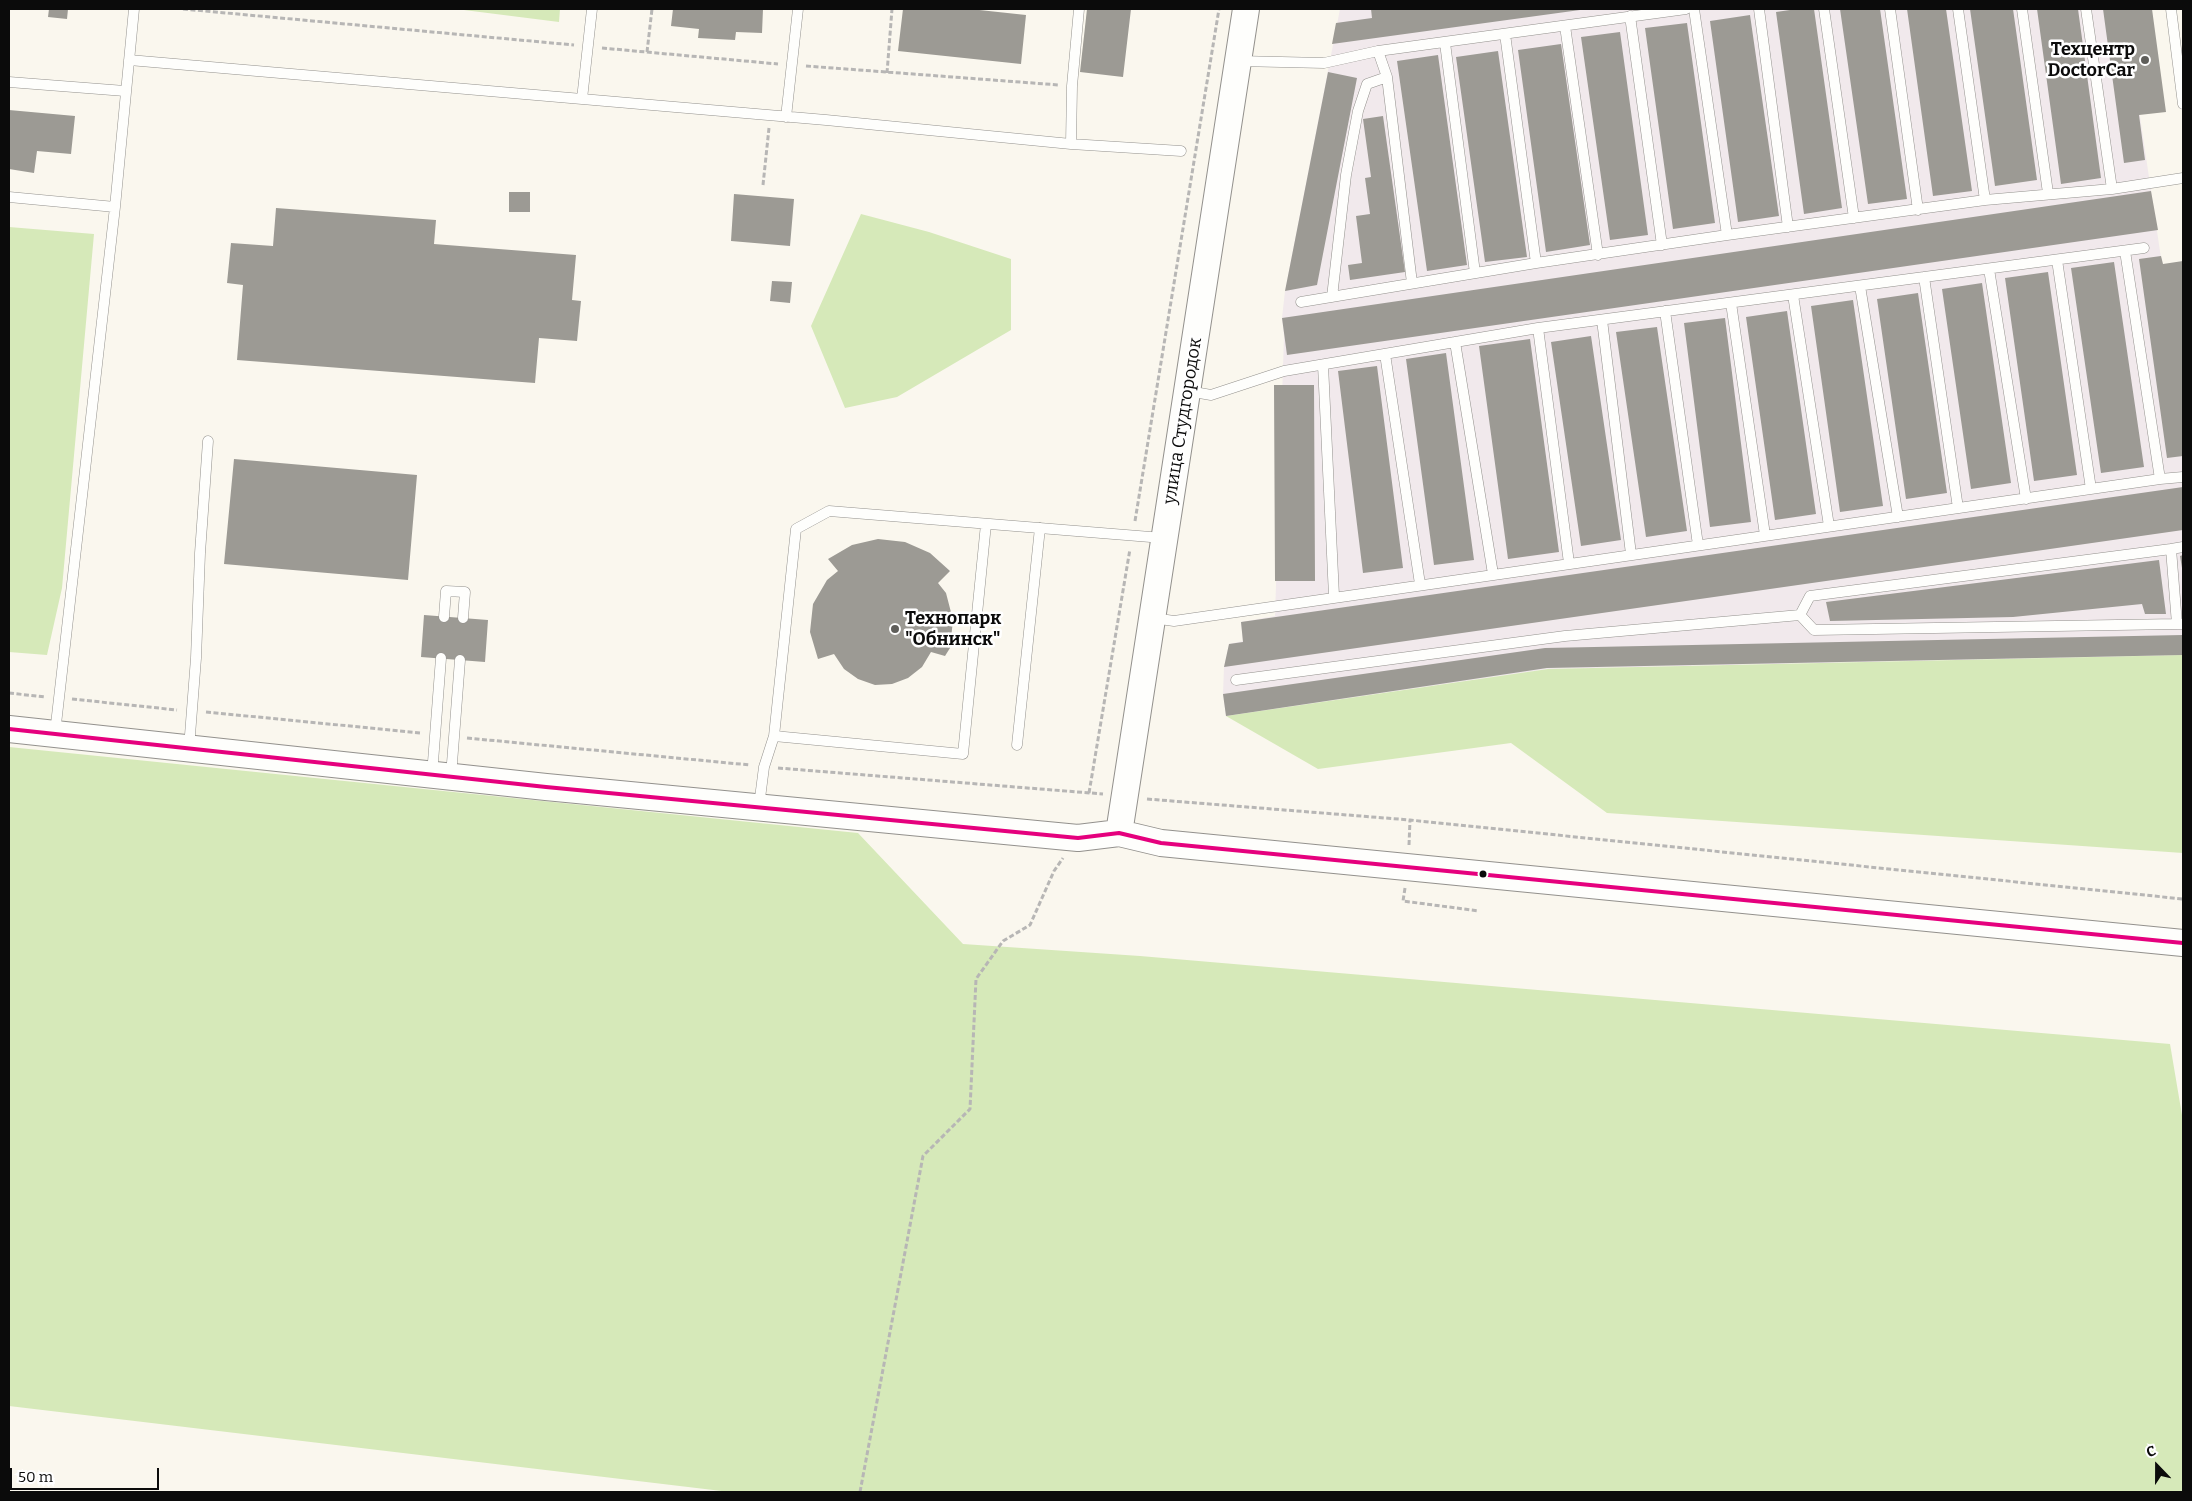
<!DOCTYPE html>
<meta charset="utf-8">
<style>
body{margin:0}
#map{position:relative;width:2192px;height:1501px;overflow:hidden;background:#faf7ee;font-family:Bitter,serif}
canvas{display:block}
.frame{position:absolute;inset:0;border:10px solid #0b0b0b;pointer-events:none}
.north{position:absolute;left:2132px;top:1441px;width:50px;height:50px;-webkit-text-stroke:4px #fff;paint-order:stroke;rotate:338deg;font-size:14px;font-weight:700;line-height:20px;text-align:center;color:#0b0b0b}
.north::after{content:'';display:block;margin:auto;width:18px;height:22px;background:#0b0b0b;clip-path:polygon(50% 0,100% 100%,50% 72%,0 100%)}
.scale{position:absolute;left:10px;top:1468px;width:149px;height:22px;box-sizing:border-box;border:2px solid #0b0b0b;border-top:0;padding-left:6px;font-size:15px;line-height:18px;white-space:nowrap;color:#0b0b0b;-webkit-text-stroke:4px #fff;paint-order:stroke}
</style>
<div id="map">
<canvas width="2192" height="1501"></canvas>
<div class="frame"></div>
<div class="north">С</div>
<div class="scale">50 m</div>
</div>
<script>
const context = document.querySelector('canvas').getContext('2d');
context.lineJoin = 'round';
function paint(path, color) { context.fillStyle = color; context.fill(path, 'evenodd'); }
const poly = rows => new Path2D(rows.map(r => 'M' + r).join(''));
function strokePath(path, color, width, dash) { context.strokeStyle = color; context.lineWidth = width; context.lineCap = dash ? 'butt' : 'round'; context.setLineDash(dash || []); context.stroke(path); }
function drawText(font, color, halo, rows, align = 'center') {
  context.font = font + ' Bitter,serif'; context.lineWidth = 5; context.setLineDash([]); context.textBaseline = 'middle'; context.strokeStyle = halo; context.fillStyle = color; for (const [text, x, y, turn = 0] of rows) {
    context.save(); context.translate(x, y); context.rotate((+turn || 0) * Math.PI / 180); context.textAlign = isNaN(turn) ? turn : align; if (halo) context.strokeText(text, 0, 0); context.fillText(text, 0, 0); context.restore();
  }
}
paint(poly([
 [1340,9,2124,9,2183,406,2183,655,1548,669,1226,716,1223,694,1224,667,1229,644,1243,641,1241,622,1275,616,1284,336,1282,318,1285,291]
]), '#f1e9ec');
paint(poly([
 [456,9,560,9,559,22],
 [861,214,929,232,1011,259,1011,330,897,397,845,408,811,326],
 [9,227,94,234,62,588,47,655,9,652],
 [2183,655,2183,853,1607,813,1511,743,1318,769,1226,716,1548,669],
 [9,747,858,833,963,944,1140,956,2170,1044,2183,1121,2183,1492,730,1492,9,1406]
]), '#d6e9b9');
paint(poly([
 [49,9,68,9,67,19,48,17],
 [673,9,763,9,762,33,736,32,735,40,698,38,699,29,671,26],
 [903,9,970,9,1026,15,1021,64,898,51],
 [1087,9,1131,9,1123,77,1080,72],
 [1371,9,1580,9,1580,10,1332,44,1336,23,1372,18],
 [1797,9,1814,9,1842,208,1804,214,1776,12],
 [1840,9,1880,9,1907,199,1868,204],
 [1907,9,1946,9,1972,191,1933,196],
 [1970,9,2013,9,2037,180,1995,186],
 [2037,9,2078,9,2101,178,2061,184],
 [2103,9,2152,9,2166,112,2139,115,2145,160,2124,163],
 [1750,15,1779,216,1738,222,1710,21],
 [1687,23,1715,223,1673,229,1645,28],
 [1620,32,1648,235,1610,240,1581,37],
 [1561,44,1590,245,1546,252,1518,50],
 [1498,51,1527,257,1485,262,1456,57],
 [1438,55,1467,265,1427,271,1397,61],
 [1328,72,1357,78,1317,285,1285,291],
 [9,110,75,116,71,154,37,151,34,173,9,169],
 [1383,116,1405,272,1350,280,1348,265,1362,263,1356,216,1370,214,1365,178,1371,177,1363,119],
 [2151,191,2158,230,1287,355,1282,318],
 [509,192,530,192,530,212,509,212],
 [734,194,794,199,790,246,731,241],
 [276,208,436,220,434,244,576,255,572,300,581,301,577,341,539,338,535,383,237,360,243,285,227,283,231,243,273,246],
 [2161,256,2163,264,2183,261,2183,456,2167,458,2139,259],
 [2114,262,2144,467,2101,473,2071,268],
 [2048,272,2077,475,2034,481,2005,278],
 [772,281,792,282,790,303,770,301],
 [1982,283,2011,483,1971,489,1942,289],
 [1918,293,1947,493,1906,499,1877,299],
 [1853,300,1883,506,1840,512,1811,306],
 [1787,311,1816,514,1775,520,1746,317],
 [1725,318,1751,522,1710,527,1684,323],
 [1657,327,1687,531,1646,537,1616,332],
 [1591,336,1621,540,1581,546,1551,342],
 [1530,339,1559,552,1508,559,1479,346],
 [1446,353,1474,560,1434,565,1406,359],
 [1377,366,1403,568,1363,573,1338,371],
 [1274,385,1314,385,1315,581,1275,581],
 [234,459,417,475,408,580,224,564],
 [2183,487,2183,530,1224,667,1229,644,1243,642,1241,622],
 [878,539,905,542,930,553,950,571,938,583,946,593,953,620,950,648,945,656,931,652,922,667,908,678,892,684,875,685,858,679,844,669,834,654,818,659,810,632,813,604,827,580,838,571,828,559,852,545],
 [2183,555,2183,568,2182,568,2180,556],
 [2159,560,2166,614,2145,614,2142,604,2013,617,1830,621,1826,602],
 [424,615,488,620,485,662,421,657],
 [2183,635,2183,655,1547,668,1226,716,1223,694,1545,648]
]), '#9c9a94');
const service = poly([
 [1694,9,1727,235],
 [1759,9,1788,227],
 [1824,9,1854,218],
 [1890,9,1918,210],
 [1958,9,1985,200],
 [2022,9,2048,193],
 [2086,9,2112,189],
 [2171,9,2183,104],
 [1630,16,1662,245],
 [1565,26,1598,255],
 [1505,34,1536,263],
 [1445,43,1475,273],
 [1378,51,1387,77,1412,283],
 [129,60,826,120,1071,144,1181,151],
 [1238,61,1324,63,1378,51,1686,9],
 [9,82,125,91],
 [582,99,592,9],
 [786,117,798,9],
 [1071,144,1072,86,1079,9],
 [9,197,115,207],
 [2125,251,2160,479,2183,477],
 [2057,260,2091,489],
 [1989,269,2026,499],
 [1924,277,1958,508],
 [1860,286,1898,517],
 [1793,295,1829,526],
 [1332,297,1346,175,1358,111,1367,84,1387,77],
 [1301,302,1536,263,1727,235,1985,200,2112,189,2183,178],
 [1731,303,1765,535],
 [1665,311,1698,545],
 [1602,320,1631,554],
 [1538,328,1569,563],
 [1455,342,1493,574],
 [1385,354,1420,584],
 [1323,365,1334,596],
 [1188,391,1211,395,1284,371,1538,328,2144,248],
 [986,524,963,754,774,736,796,529,829,511,1163,538],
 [2183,547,2171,549,2177,624,2183,624],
 [2171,549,1810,596,1800,615,1814,630,2177,624],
 [444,617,446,591,465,592,463,618],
 [1153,618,1174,621,2160,479],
 [1236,680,1565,636,1800,615],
 [55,733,115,207,134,9],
 [1017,745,1040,528],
 [189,748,196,658,200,553,208,441],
 [432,775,441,658],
 [451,776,460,660],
 [759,806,764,767,774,736]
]);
const tertiary = poly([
 [9,729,546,787,1078,838,1119,833,1161,843,2183,943],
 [1119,833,1246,9]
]);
strokePath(service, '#93918d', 11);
strokePath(tertiary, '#93918d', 28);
strokePath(poly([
 [183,9,574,45],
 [602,48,778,64],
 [647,52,652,9],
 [806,66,1059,85],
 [887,73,892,9],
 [763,185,769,128],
 [1135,521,1219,9],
 [9,693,45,697],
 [72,699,177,710],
 [206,712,421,733],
 [467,738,750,765],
 [778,768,1103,794],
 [1089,793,1130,549],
 [1147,799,1410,820,2183,899],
 [1409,845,1410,820],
 [1405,888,1403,901,1479,911],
 [860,1492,923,1156,970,1109,976,979,1003,941,1030,925,1054,871,1063,858]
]), '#b7b6b5', 3, [5, 2.5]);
strokePath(service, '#fefefc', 10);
strokePath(tertiary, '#fefefc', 26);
strokePath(poly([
 [9,729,546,787,1078,838,1119,833,1161,843,2183,943]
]), '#e5007d', 4);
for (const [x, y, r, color] of [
 [2145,60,5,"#5f5e5a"],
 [895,629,5,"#5f5e5a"],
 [1483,874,4.5,"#0b0b0b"]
]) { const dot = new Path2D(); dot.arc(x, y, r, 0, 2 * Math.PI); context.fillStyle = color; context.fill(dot); strokePath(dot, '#fff', 2); }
drawText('bold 18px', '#0b0b0b', '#fff', [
 ["Техцентр",2135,50],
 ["DoctorCar",2135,71],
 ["Технопарк",905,619,"left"],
 ["\"Обнинск\"",905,640,"left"]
], 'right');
drawText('18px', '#0b0b0b', '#fff', [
 ["улица Студгородок",1183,421,-81]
]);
</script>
